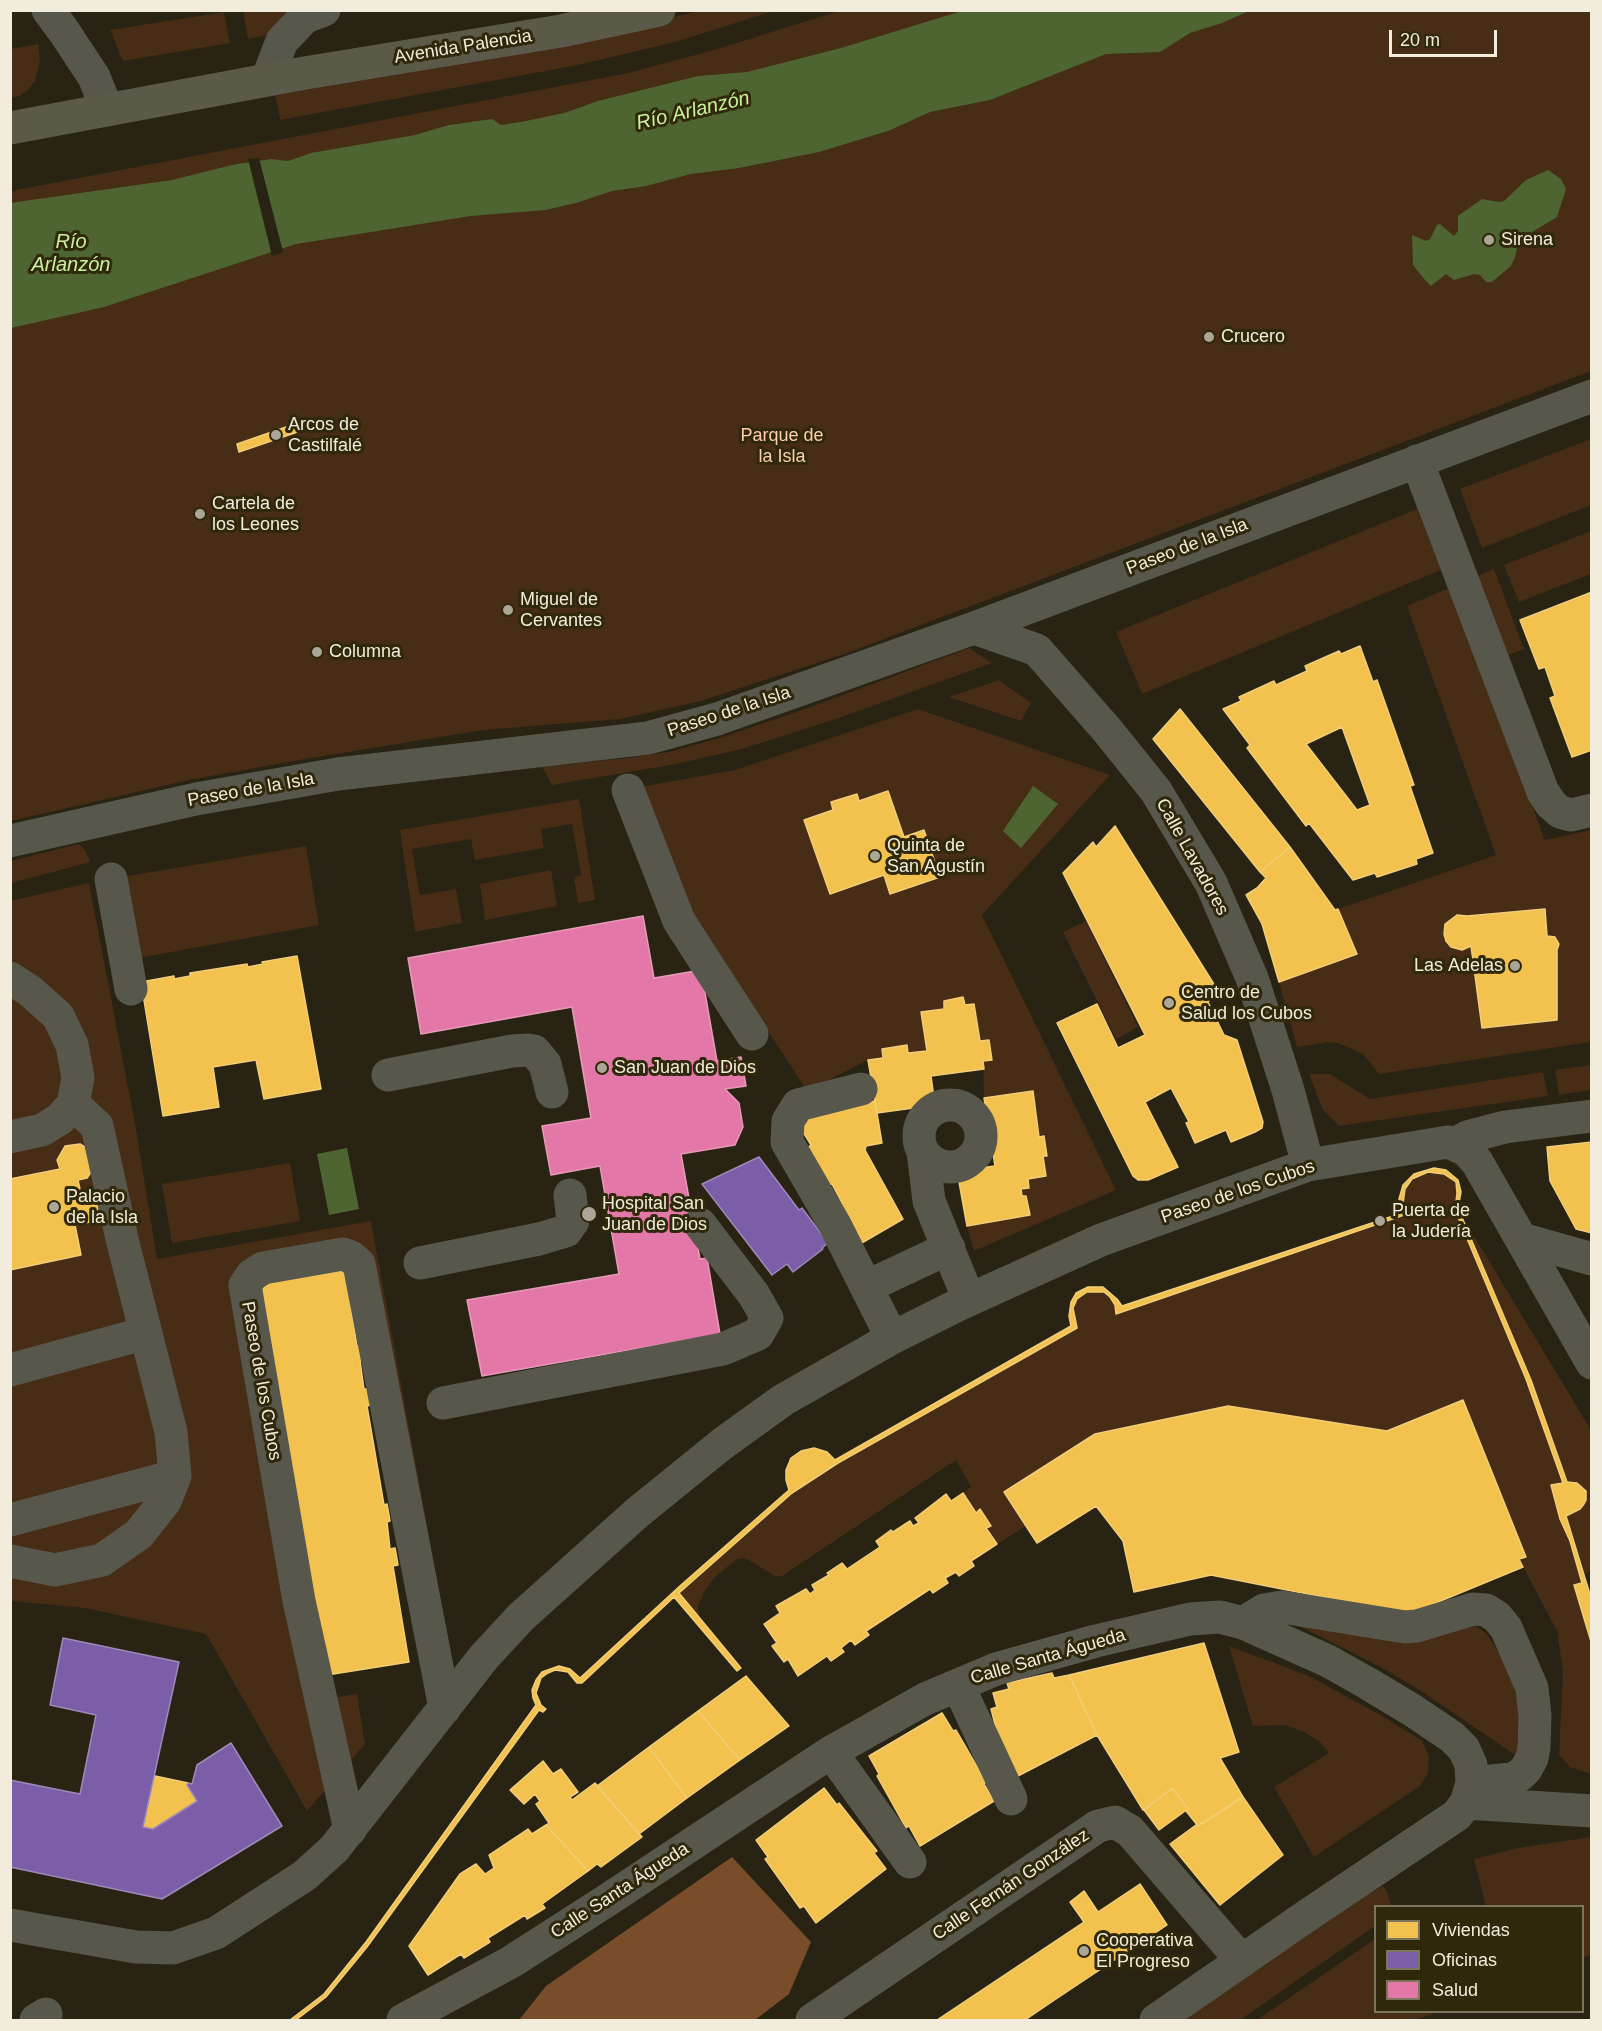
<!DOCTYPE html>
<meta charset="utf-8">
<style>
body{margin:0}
#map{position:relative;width:1602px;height:2031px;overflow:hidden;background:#282313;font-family:Arial,sans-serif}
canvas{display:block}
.frame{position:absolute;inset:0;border:12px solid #f1ecdb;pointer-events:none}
.legend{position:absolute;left:1374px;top:1905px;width:210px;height:108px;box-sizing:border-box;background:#30280b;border:2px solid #7d765e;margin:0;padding:8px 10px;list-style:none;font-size:18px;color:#f1ecdb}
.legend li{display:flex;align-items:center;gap:12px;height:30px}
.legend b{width:30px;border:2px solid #7d765e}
.scale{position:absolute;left:1389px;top:30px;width:108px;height:27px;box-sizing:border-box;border:3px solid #f1ecdb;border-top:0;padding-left:8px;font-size:18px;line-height:21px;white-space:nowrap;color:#f1ecdb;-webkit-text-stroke:4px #30280b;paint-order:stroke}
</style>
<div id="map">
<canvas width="1602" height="2031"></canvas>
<div class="frame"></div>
<ul class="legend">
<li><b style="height:16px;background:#f2c14e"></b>Viviendas</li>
<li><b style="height:16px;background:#7b5ea7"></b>Oficinas</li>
<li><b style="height:16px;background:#e377a8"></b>Salud</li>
</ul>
<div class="scale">20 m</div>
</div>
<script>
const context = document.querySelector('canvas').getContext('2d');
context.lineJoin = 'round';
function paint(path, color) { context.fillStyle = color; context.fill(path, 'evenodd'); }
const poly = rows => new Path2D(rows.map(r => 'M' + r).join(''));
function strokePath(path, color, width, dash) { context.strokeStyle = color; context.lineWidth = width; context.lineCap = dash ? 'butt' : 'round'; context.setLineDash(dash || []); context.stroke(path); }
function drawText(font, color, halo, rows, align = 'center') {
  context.font = font + ' Arial,sans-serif'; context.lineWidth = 6; context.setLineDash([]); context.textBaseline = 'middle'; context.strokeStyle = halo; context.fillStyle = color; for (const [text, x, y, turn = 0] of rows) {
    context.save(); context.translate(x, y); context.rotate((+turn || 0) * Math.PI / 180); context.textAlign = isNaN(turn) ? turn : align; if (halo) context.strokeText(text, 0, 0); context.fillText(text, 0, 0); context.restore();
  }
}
paint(poly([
 [243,11,302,11,281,32,248,39],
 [699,11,774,11,675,42,578,65,280,120,275,92,511,49,678,16],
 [839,11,1591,11,1591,371,847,653,701,701,620,719,483,730,305,759,189,780,11,821,11,191,628,73,714,50],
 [224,12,230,43,123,61,110,30],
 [38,44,40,60,35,81,28,90,20,96,11,98,11,49],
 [1591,439,1591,505,1482,548,1460,489],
 [1417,509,1441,570,1142,694,1116,632],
 [1591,531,1591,574,1519,602,1504,565],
 [1494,569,1524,649,1503,657,1475,577],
 [1449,588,1545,840,1591,830,1591,1042,1379,1074,1363,1054,1338,1043,1327,1042,1297,1047,1279,982,1356,954,1338,909,1496,855,1407,606],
 [1545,909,1547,936,1555,937,1559,944,1525,1023,1482,1028,1471,946,1462,950,1451,947,1446,941,1444,934,1445,924,1457,915,1467,916],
 [969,648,992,663,839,718,742,749,671,765,552,785,542,767,627,758,669,752,720,738,808,708],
 [999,680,1031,703,1021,721,949,697],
 [918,709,1110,775,982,915,1116,1190,974,1251,967,1226,1030,1215,1026,1196,1022,1196,1021,1189,1028,1179,1046,1176,1043,1156,1047,1155,1044,1136,1039,1137,1033,1091,984,1098,983,1061,992,1059,989,1040,980,1041,974,1004,965,1005,963,997,944,1001,944,1009,921,1012,927,1051,908,1053,907,1045,882,1049,883,1058,868,1060,807,1091,691,913,640,787,735,770],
 [579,799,595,900,578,903,574,877,581,875,572,824,541,829,544,848,475,860,471,839,412,849,420,895,456,889,462,923,415,932,400,830],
 [78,844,83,847,91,862,11,883,11,861],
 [306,846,319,925,139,958,122,877],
 [551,870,557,906,485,920,480,884],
 [89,883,136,1129,157,1259,371,1221,449,1645,364,1255,301,1249,242,1262,231,1283,327,1788,307,1811,206,1634,85,1608,11,1601,10,901],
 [1086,921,1138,1027,1116,1039,1063,932],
 [1591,1065,1591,1090,1559,1095,1555,1070],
 [1543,1072,1548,1096,1339,1126,1323,1110,1309,1074,1330,1074,1370,1099],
 [290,1163,300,1221,172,1243,162,1184],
 [1433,1171,1449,1176,1456,1182,1457,1193,1455,1210,1526,1379,1563,1483,1551,1486,1560,1519,1570,1541,1582,1583,1575,1585,1591,1645,1591,1774,1570,1767,1559,1755,1563,1672,1557,1631,1519,1559,1525,1556,1463,1400,1387,1431,1228,1406,1095,1434,1005,1492,1026,1526,997,1544,986,1528,991,1526,981,1510,976,1513,963,1493,971,1487,956,1460,782,1576,775,1576,745,1558,737,1559,715,1577,704,1592,698,1607,700,1619,679,1593,792,1493,838,1463,1077,1328,1073,1308,1077,1299,1087,1292,1104,1292,1110,1297,1115,1305,1117,1313,1407,1215,1403,1204,1403,1194,1409,1183,1422,1174],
 [1465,1221,1591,1430,1592,1571,1585,1574,1566,1516,1580,1509,1584,1504,1586,1499,1586,1491,1577,1483,1567,1482,1531,1380],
 [1302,1622,1467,1624,1477,1627,1486,1633,1503,1659,1518,1691,1522,1725,1517,1756,1415,1687,1377,1665,1301,1627],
 [1229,1646,1309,1676,1384,1717,1422,1741,1429,1756,1428,1773,1420,1786,1314,1857,1274,1787,1329,1753,1320,1742,1304,1732,1285,1725,1253,1726],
 [357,1694,365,1744,346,1766,332,1698],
 [1591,1837,1591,1955,1583,1958,1582,1906,1486,1906,1474,1859,1518,1848],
 [1383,1886,1387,1892,1391,1906,1376,1906,1375,1926,1240,2020,1181,2020,1360,1899],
 [1375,1939,1376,2012,1438,2012,1414,2020,1257,2020]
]), '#472c16');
paint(poly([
 [732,1857,811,1942,789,1994,755,2020,519,2020,546,1986]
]), '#794d29');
paint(poly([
 [962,11,1249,11,1222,23,1190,33,1160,52,1106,54,990,100,930,112,888,131,819,152,739,168,691,174,646,186,612,191,576,203,545,210,471,216,296,244,104,307,11,328,10,203,172,180,232,165,271,159,288,161,311,153,415,135,449,125,492,119,501,125,526,121,564,113,598,101,698,76,747,72,841,48],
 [1548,170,1561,179,1566,189,1557,217,1519,240,1515,257,1511,266,1492,282,1486,282,1480,275,1474,274,1454,280,1446,274,1431,286,1425,280,1413,265,1412,235,1426,241,1430,239,1437,225,1440,224,1454,236,1458,231,1458,216,1482,199,1499,202,1504,201,1526,180],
 [1033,786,1058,804,1021,848,1003,831],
 [347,1148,359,1209,329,1215,317,1154]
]), '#4e6532');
paint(poly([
 [259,158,283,252,272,256,248,159]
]), '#282313');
const homes = poly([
 [312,418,315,426,239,452,237,444,312,418],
 [1592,592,1592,750,1572,757,1550,698,1555,696,1545,667,1539,669,1520,620,1592,592],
 [1360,646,1373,682,1377,680,1414,785,1410,786,1433,853,1416,859,1417,864,1377,877,1375,873,1353,880,1309,823,1306,826,1247,748,1250,745,1223,709,1241,701,1239,697,1274,681,1276,685,1307,671,1305,666,1339,651,1341,654,1360,646],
 [1342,727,1370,805,1357,810,1306,744,1342,727],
 [1180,709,1290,847,1260,872,1153,739,1180,709],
 [888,791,904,837,924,830,940,877,890,894,884,875,830,894,804,820,833,810,831,802,857,794,859,801,888,791],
 [1115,826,1217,989,1208,1002,1224,1035,1237,1040,1263,1122,1262,1128,1255,1132,1231,1142,1226,1130,1195,1143,1186,1123,1189,1122,1171,1088,1145,1102,1178,1167,1148,1180,1138,1180,1133,1176,1057,1023,1097,1004,1118,1048,1145,1035,1063,873,1093,842,1096,847,1115,826],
 [1290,847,1335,910,1338,909,1357,954,1279,982,1262,924,1246,895,1257,888,1266,878,1260,872,1290,847],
 [1545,909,1547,936,1555,937,1559,944,1557,950,1557,1020,1482,1028,1471,946,1462,950,1451,947,1446,941,1444,934,1445,924,1457,915,1467,916,1545,909],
 [297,956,321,1089,264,1099,256,1060,213,1067,219,1107,163,1116,141,982,174,976,174,979,190,976,190,973,247,964,248,967,263,964,262,962,297,956],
 [963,997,965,1005,974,1004,980,1041,989,1040,992,1060,983,1061,984,1069,931,1076,935,1105,877,1113,868,1060,883,1058,882,1049,907,1045,908,1053,927,1051,921,1012,944,1009,944,1001,963,997],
 [1033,1091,1039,1137,1044,1136,1047,1156,1043,1156,1046,1176,1028,1179,1029,1188,1021,1189,1022,1196,1026,1196,1030,1215,967,1226,957,1171,995,1166,984,1098,1033,1091],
 [875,1101,882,1143,866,1146,865,1150,903,1219,860,1244,838,1206,842,1203,832,1184,829,1186,807,1148,811,1145,802,1130,810,1115,825,1109,875,1101],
 [1592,1142,1592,1233,1576,1229,1550,1181,1547,1147,1592,1142],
 [80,1144,91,1151,96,1165,87,1178,78,1180,81,1194,94,1191,100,1220,75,1225,81,1255,10,1270,10,1179,60,1169,57,1160,65,1146,80,1144],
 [1434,1168,1446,1170,1458,1180,1461,1192,1458,1208,1531,1380,1567,1482,1577,1483,1586,1491,1586,1500,1584,1504,1580,1509,1566,1516,1592,1601,1592,1645,1574,1585,1582,1583,1570,1541,1560,1519,1551,1485,1563,1483,1526,1379,1455,1210,1457,1193,1456,1182,1444,1174,1428,1172,1412,1179,1405,1189,1403,1204,1407,1214,1116,1314,1115,1305,1110,1297,1104,1292,1087,1292,1077,1299,1073,1308,1077,1328,838,1463,792,1493,679,1593,741,1668,737,1671,674,1597,582,1683,577,1683,568,1672,562,1671,555,1670,548,1673,541,1678,536,1693,541,1705,546,1709,543,1712,539,1710,367,1947,326,1997,296,2020,290,2020,324,1994,366,1942,536,1705,533,1698,532,1690,536,1680,542,1672,559,1666,570,1669,580,1678,681,1585,789,1490,786,1480,786,1470,791,1458,801,1451,814,1448,827,1452,835,1460,1071,1326,1069,1316,1071,1302,1076,1293,1088,1287,1103,1287,1117,1299,1122,1306,1402,1213,1399,1199,1403,1185,1414,1174,1434,1168],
 [345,1270,357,1346,361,1345,364,1361,360,1361,364,1389,368,1389,371,1405,367,1406,384,1505,387,1504,390,1521,387,1522,390,1549,395,1548,398,1565,393,1566,409,1662,327,1675,261,1284,345,1270],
 [1463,1400,1526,1557,1519,1559,1523,1567,1409,1614,1211,1575,1134,1592,1123,1541,1096,1506,1037,1543,1004,1492,1095,1434,1228,1406,1387,1431,1463,1400],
 [963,1493,976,1513,980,1509,991,1526,986,1528,997,1544,971,1561,974,1566,959,1576,956,1572,945,1578,948,1583,933,1593,930,1589,866,1631,869,1635,855,1645,851,1640,841,1648,844,1652,831,1661,827,1656,798,1676,788,1659,784,1662,772,1646,777,1643,764,1624,780,1613,776,1606,806,1589,810,1594,815,1590,812,1585,829,1575,827,1573,842,1563,847,1569,880,1547,876,1541,891,1530,893,1532,910,1521,913,1526,919,1523,915,1518,946,1494,951,1501,963,1493],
 [1204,1643,1239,1752,1220,1758,1243,1797,1198,1826,1186,1811,1188,1809,1172,1788,1143,1810,1097,1735,1069,1675,1204,1643],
 [1052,1673,1054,1678,1069,1675,1097,1735,1014,1778,1004,1759,991,1709,997,1707,993,1693,1009,1689,1007,1683,1052,1673],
 [746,1676,789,1726,740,1760,698,1711,746,1676],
 [698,1711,740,1760,687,1798,649,1747,698,1711],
 [942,1713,953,1731,956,1730,986,1782,984,1784,994,1801,920,1846,909,1826,906,1828,877,1776,879,1774,869,1756,942,1713],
 [649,1747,687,1798,639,1834,597,1786,649,1747],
 [543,1761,553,1774,561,1769,578,1792,570,1797,572,1800,595,1783,642,1837,601,1867,597,1864,588,1871,546,1825,549,1823,536,1804,540,1801,535,1794,524,1804,510,1790,543,1761],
 [155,1776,188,1783,187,1785,197,1801,153,1829,143,1827,155,1776],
 [824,1788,837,1805,839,1803,877,1851,874,1853,886,1869,816,1923,804,1906,800,1908,765,1859,768,1857,756,1840,824,1788],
 [1172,1788,1188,1809,1159,1830,1144,1810,1172,1788],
 [1243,1797,1283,1855,1220,1905,1170,1844,1196,1825,1198,1826,1243,1797],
 [546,1825,588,1871,542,1904,545,1908,527,1919,525,1915,488,1938,490,1942,464,1958,461,1954,428,1975,409,1946,460,1874,476,1864,485,1874,494,1868,489,1855,528,1829,532,1834,546,1825],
 [1140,1884,1167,1925,1056,1999,1025,2020,937,2020,1084,1922,1070,1902,1084,1891,1098,1912,1140,1884]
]);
paint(homes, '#f2c14e');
strokePath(homes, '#f2ce78', 1.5);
const offices = poly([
 [759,1157,799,1210,802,1208,828,1243,822,1248,823,1249,793,1272,787,1264,772,1275,702,1184,759,1157],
 [63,1638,179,1662,143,1827,153,1829,197,1801,187,1785,188,1783,192,1784,197,1765,231,1743,282,1826,162,1899,10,1867,10,1780,80,1794,96,1715,50,1705,63,1638]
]);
paint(offices, '#7b5ea7');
strokePath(offices, '#9e89b7', 1.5);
const health = poly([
 [643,916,654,978,701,970,717,1061,741,1057,746,1086,725,1089,739,1103,743,1127,735,1145,681,1154,700,1259,707,1258,720,1334,482,1376,467,1300,619,1274,600,1166,551,1175,542,1126,591,1118,572,1007,421,1034,408,958,643,916]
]);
paint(health, '#e377a8');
strokePath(health, '#e79ab7', 1.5);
strokePath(poly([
 [48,10,63,30,94,77,107,110],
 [267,80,282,41,305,17,324,10],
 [1417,461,1543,792,1551,804,1560,812,1571,815,1592,810],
 [974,628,1037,650,1107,730,1156,791,1211,883,1252,978,1288,1090,1308,1165],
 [628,790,679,921,752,1034],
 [10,841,196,799,338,774,648,738,717,719,974,628,1592,396],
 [111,879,131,989],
 [10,978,30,991,58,1016,72,1045,78,1078,73,1104,60,1119,42,1130,10,1137],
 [388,1075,512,1051,528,1050,534,1051,545,1064,552,1092],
 [861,1089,798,1105,788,1121,787,1142,835,1225,892,1338],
 '919 1136a31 31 0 1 1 62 0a31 31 0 1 1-62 0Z',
 [1455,1144,1467,1137,1505,1127,1592,1116],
 [923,1152,929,1201,969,1300],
 [1521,1239,1592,1259],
 [420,1263,539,1239,566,1231,573,1221,570,1195],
 [866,1287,949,1248],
 [10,1370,146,1333],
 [443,1403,723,1349,758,1334,767,1318,754,1295,700,1224],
 [10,1520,175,1476],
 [10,1561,55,1570,102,1560,139,1534,165,1501,175,1476,171,1432,122,1239,97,1126,73,1104],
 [1243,1623,1264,1610,1282,1607,1405,1627,1417,1626,1473,1609,1486,1610,1497,1617,1506,1628,1532,1688,1535,1716,1534,1747,1532,1758,1526,1769,1520,1775,1512,1779,1472,1783],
 [958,1685,1011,1799],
 [831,1752,910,1862],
 [1466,1803,1592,1811],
 [350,1830,299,1601,249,1309,245,1285,252,1275,263,1268,343,1254,351,1257,359,1264,445,1708],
 [10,1925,136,1947,173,1948,216,1933,304,1876,334,1849,484,1657,521,1617,637,1513,722,1444,783,1400,892,1338,960,1304,1101,1240,1308,1165,1448,1142,1466,1150,1477,1162,1592,1363],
 [36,2020,46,2014],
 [403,2020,511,1962,609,1899,831,1752,925,1699,996,1669,1096,1641,1190,1619,1220,1617,1243,1623,1328,1661,1367,1683,1412,1710,1452,1737,1464,1749,1471,1765,1472,1783,1466,1803,1457,1815,1305,1917,1156,2020],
 [812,2020,1098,1826,1115,1822,1130,1831,1242,1961]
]), '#57574c', 33);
strokePath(poly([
 [10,128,305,73,561,31,659,10]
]), '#5b5a4a', 33);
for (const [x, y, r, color] of [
 [1489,240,6,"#aba695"],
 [1209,337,6,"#aba695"],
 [276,435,6,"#aba695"],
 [200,514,6,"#aba695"],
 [508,610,6,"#aba695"],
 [317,652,6,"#aba695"],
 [875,856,6,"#aba695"],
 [1515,966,6,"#aba695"],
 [1169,1003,6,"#aba695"],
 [602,1068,6,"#aba695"],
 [54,1207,6,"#aba695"],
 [589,1214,8,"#aba695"],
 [1380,1221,6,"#aba695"],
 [1084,1951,6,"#aba695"]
]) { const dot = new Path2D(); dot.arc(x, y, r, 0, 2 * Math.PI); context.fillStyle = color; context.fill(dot); strokePath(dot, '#30280b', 2); }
drawText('18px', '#f1ecdb', '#30280b', [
 ["Avenida Palencia",463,47,-9],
 ["Paseo de la Isla",1187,547,-21],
 ["Paseo de la Isla",729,712,-18],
 ["Paseo de la Isla",251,790,-10],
 ["Calle Lavadores",1192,857,61],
 ["Paseo de los Cubos",1238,1192,-19],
 ["Paseo de los Cubos",261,1381,80],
 ["Calle Santa Águeda",1048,1657,-16],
 ["Calle Fernán González",1011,1885,-34],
 ["Calle Santa Águeda",620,1891,-33]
]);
drawText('18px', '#f1ecdb', '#30280b', [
 ["Sirena",1501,240],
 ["Crucero",1221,337],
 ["Arcos de",288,425],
 ["Castilfalé",288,446],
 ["Cartela de",212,504],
 ["los Leones",212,525],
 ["Miguel de",520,600],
 ["Cervantes",520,621],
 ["Columna",329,652],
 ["Quinta de",887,846],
 ["San Agustín",887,867],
 ["Las Adelas",1503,966,"right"],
 ["Centro de",1181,993],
 ["Salud los Cubos",1181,1014],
 ["San Juan de Dios",614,1068],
 ["Palacio",66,1197],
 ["de la Isla",66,1218],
 ["Hospital San",602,1204],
 ["Juan de Dios",602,1225],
 ["Puerta de",1392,1211],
 ["la Judería",1392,1232],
 ["Cooperativa",1096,1941],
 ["El Progreso",1096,1962]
], 'left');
drawText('18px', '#fdcdac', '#30280b', [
 ["Parque de",782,436],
 ["la Isla",782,457]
]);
drawText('italic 20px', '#c8f19d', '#30280b', [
 ["Río Arlanzón",693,111,-13],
 ["Río",71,242],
 ["Arlanzón",71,265]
]);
</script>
